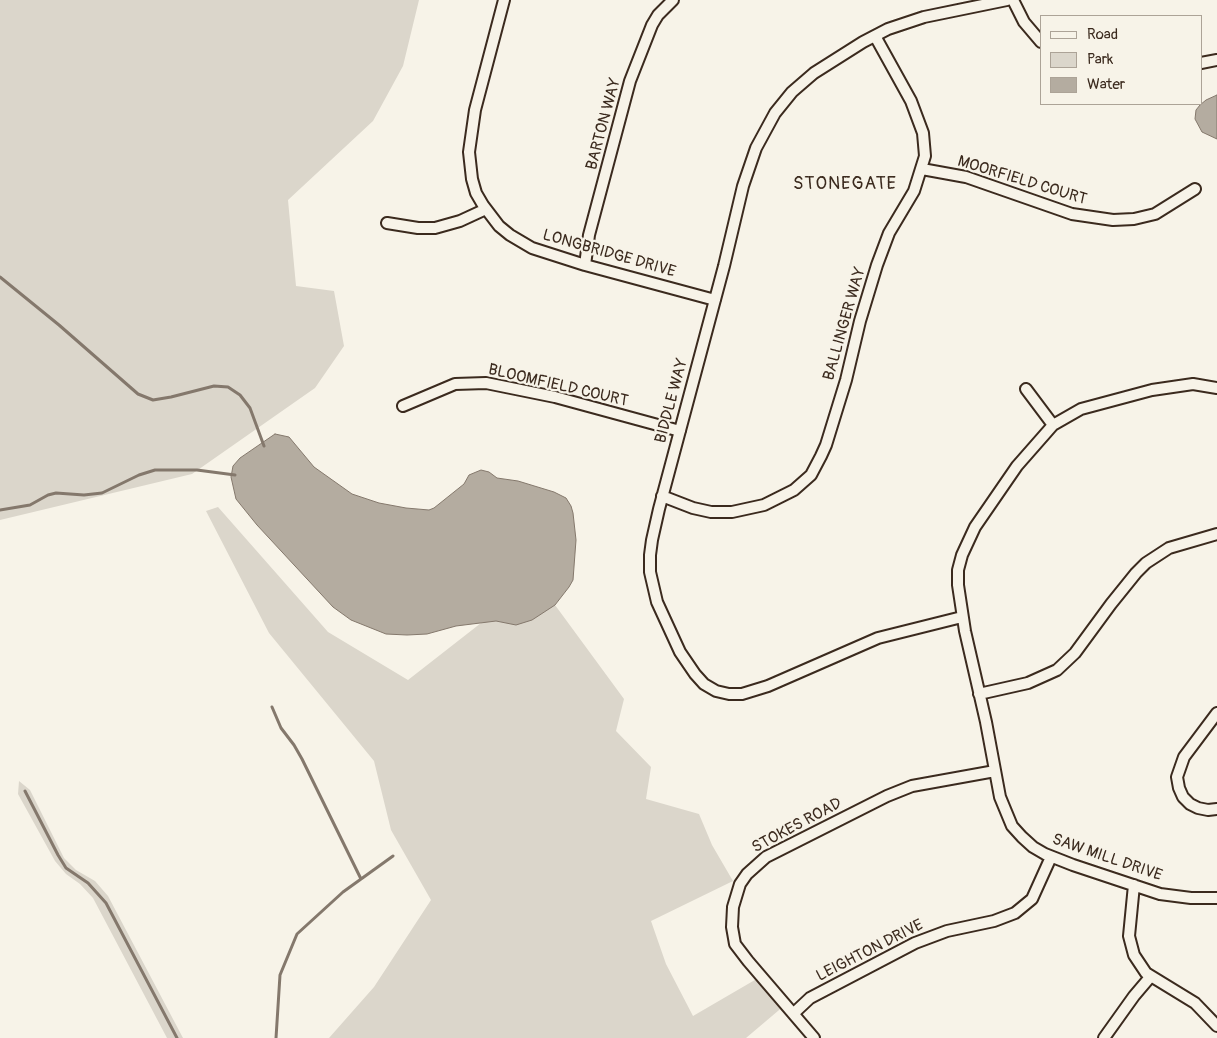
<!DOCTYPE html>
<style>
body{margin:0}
#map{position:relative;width:1217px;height:1038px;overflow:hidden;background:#f7f3e8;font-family:Pangolin,sans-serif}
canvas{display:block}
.legend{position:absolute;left:1040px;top:15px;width:162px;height:90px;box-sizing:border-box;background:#f7f3e8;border:1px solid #aca397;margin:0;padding:6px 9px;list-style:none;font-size:15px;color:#3b2a1e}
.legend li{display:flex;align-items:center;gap:10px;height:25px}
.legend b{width:25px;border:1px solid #aca397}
</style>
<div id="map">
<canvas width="1217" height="1038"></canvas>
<ul class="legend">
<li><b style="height:6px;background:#f7f3e8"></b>Road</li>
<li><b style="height:14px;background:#dbd6cb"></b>Park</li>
<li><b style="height:14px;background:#b4aca0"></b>Water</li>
</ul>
</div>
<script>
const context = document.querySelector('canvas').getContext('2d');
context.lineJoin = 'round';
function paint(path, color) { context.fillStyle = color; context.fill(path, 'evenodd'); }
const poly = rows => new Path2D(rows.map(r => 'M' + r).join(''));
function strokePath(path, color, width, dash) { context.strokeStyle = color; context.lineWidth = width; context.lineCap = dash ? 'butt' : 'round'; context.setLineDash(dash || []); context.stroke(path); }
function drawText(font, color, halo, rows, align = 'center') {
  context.font = font + ' Pangolin,sans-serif'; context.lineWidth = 4.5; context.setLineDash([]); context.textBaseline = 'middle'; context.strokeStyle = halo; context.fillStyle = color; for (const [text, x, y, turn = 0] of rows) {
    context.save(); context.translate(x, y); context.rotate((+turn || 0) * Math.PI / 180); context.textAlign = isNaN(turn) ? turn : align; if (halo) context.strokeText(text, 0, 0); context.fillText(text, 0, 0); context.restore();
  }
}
paint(poly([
 [0,0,419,0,403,66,373,121,288,200,296,286,334,291,344,346,315,388,192,474,0,520],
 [218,507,328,632,408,680,481,623,555,605,624,699,616,731,651,767,646,799,699,814,712,845,733,881,651,921,666,964,693,1016,760,977,785,1005,746,1038,329,1038,374,987,431,900,391,830,374,761,269,633,206,511],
 [19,781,30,790,64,858,76,870,95,881,108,896,183,1038,167,1038,93,898,80,884,66,874,55,861,18,794]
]), '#dbd6cb');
const water = poly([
 [1217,95,1217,139,1202,132,1195,119,1196,110,1200,105,1206,100,1217,95],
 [275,434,289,437,314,467,352,494,379,503,406,508,429,510,434,508,464,484,469,475,481,470,489,472,497,478,518,481,554,492,566,498,571,506,573,513,576,540,573,580,569,587,555,605,532,620,516,625,496,621,456,626,427,634,407,635,386,634,351,620,333,607,257,525,236,499,231,477,233,466,240,458,275,434]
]);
paint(water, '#b4aca0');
strokePath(water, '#84786c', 1);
strokePath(poly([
 [0,277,59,325,138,394,153,400,171,397,214,386,228,387,240,395,250,408,264,446],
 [0,510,30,505,48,495,56,493,84,495,102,493,139,475,155,470,197,470,235,475],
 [272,707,281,728,294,745,302,759,361,879],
 [25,791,58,855,66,868,88,883,106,903,177,1038],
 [276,1038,280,975,297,934,343,892,393,856]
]), '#84786c', 3);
const minor = poly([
 [504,0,475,110,469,152,472,179,476,193,483,205,499,226,510,235,532,248,585,265,715,300],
 [1013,0,1024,22,1041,42],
 [1201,63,1217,60],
 [922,169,966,177,1072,214,1113,220,1134,219,1155,214,1195,189],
 [387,223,418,228,435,228,460,221,486,209],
 [585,265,589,235,630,81,652,25,658,15,673,0],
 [1217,388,1193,384,1152,390,1081,409,1053,425,1017,466,975,527,962,555,958,570,958,585,965,631,986,722,1000,797,1012,826,1022,837,1033,847,1045,854,1073,865,1160,894,1191,898,1217,898],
 [1026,389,1053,425],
 [403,406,455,384,486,383,555,397,680,431],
 [662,496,693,508,711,512,732,512,764,505,794,490,811,475,821,456,826,445,846,380,860,321,877,265,889,233,914,191,925,156,923,133,911,101,875,36],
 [962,617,878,638,768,686,742,694,729,694,716,691,704,684,695,674,680,652,657,602,650,572,650,555,652,540,659,509,724,266,743,186,756,148,775,113,792,92,814,73,863,42,888,29,924,17,1007,0],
 [979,694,1028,683,1057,670,1075,653,1111,604,1136,573,1146,563,1169,548,1217,534],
 [1217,713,1184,757,1177,777,1179,788,1183,797,1190,804,1198,808,1208,810,1217,809],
 [1134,885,1129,936,1134,955,1146,973,1195,1003,1217,1026],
 [794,1013,810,998,915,943,947,931,994,921,1015,913,1032,899,1051,857],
 [814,1038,748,961,735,944,732,927,733,907,740,884,747,874,766,857,887,796,912,786,995,771],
 [1104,1038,1134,996,1151,976]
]);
strokePath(minor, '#3b2a1e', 14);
strokePath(minor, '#f7f3e8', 10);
drawText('16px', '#3b2a1e', '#f7f3e8', [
 ["BARTON WAY",604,124,-75],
 ["MOORFIELD COURT",1022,181,17],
 ["LONGBRIDGE DRIVE",609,254,16],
 ["BALLINGER WAY",845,324,-74],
 ["BLOOMFIELD COURT",558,386,13],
 ["BIDDLE WAY",672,401,-75],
 ["STOKES ROAD",797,826,-28],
 ["SAW MILL DRIVE",1107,858,19],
 ["LEIGHTON DRIVE",870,951,-27]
]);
context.letterSpacing = '1px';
drawText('18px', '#3b2a1e', '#f7f3e8', [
 ["STONEGATE",845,184]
]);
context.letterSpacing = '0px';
</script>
